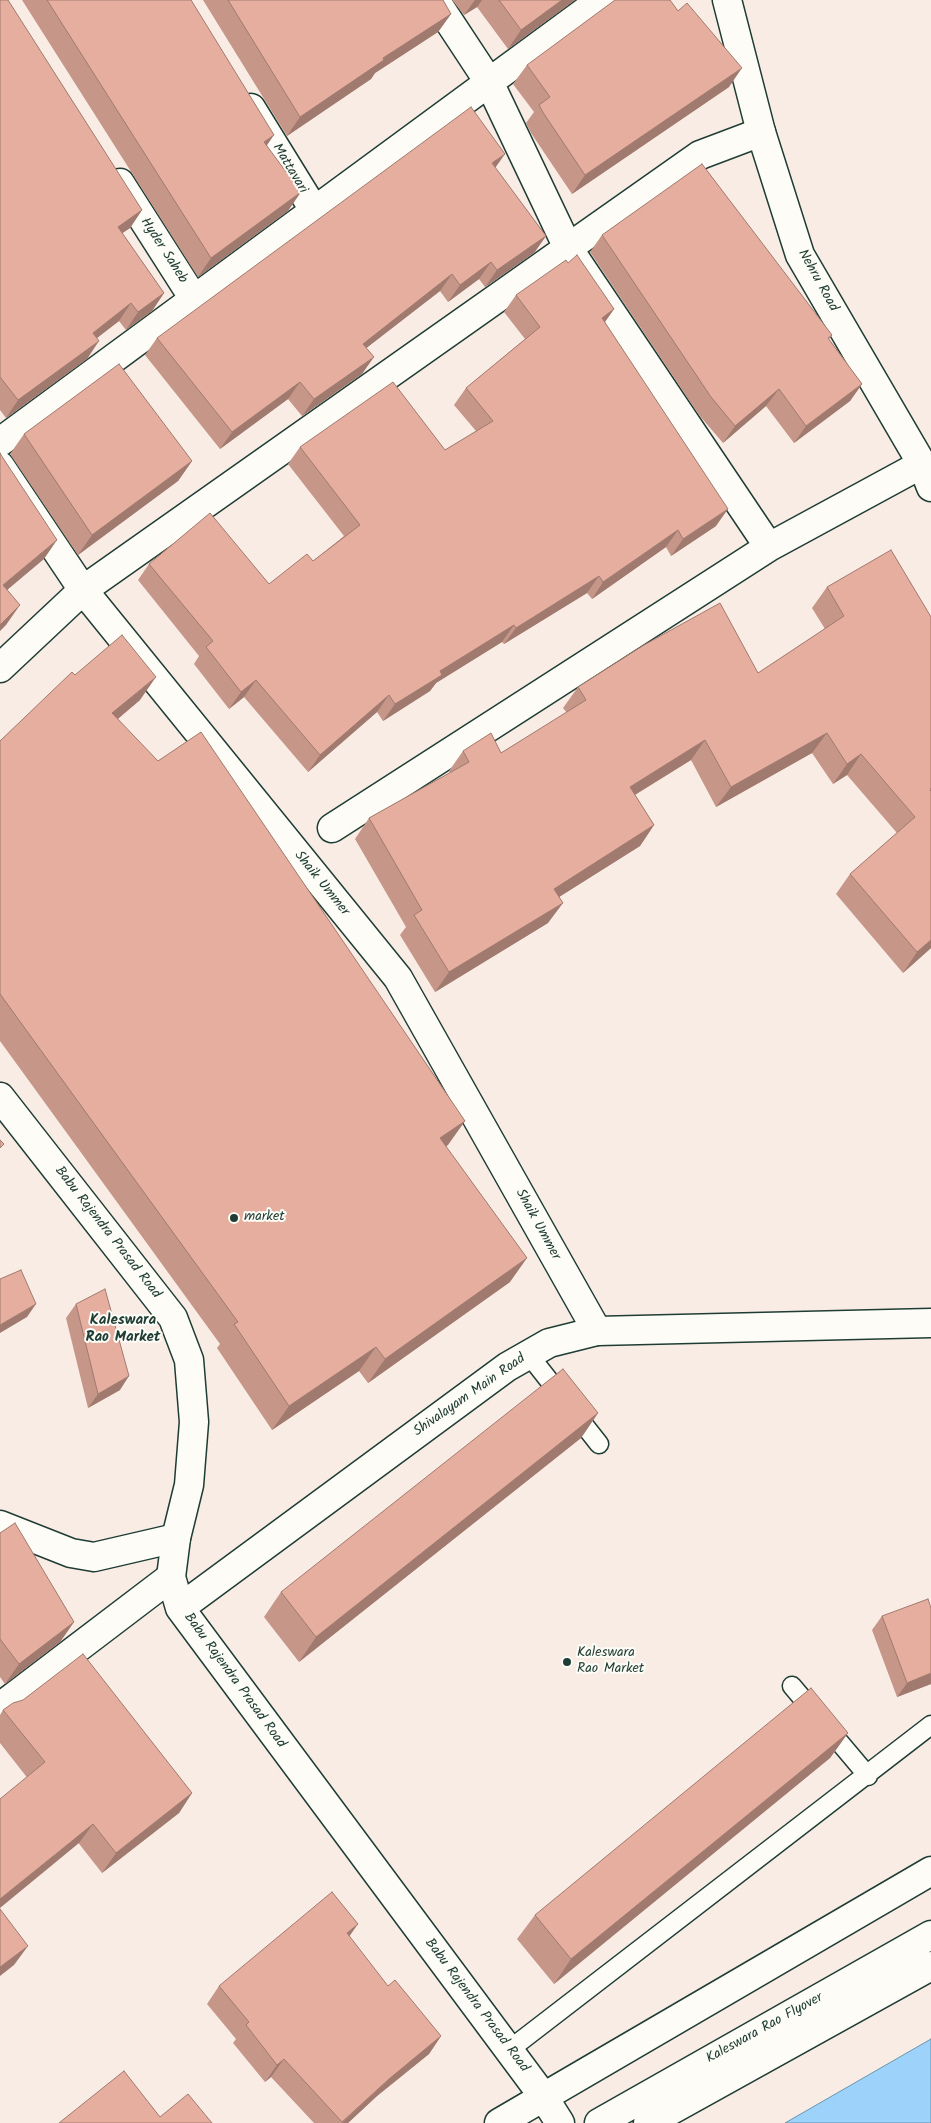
<!DOCTYPE html>
<style>
body{margin:0}
canvas{display:block;background:#f8ece5}
</style>
<canvas width="931" height="2123"></canvas>
<script>
const context = document.querySelector('canvas').getContext('2d');
context.lineJoin = 'round';
function paint(path, color) { context.fillStyle = color; context.fill(path, 'evenodd'); }
const poly = rows => new Path2D(rows.map(r => 'M' + r).join(''));
function strokePath(path, color, width, dash) { context.strokeStyle = color; context.lineWidth = width; context.lineCap = dash ? 'butt' : 'round'; context.setLineDash(dash || []); context.stroke(path); }
function drawText(font, color, halo, rows, align = 'center') {
  context.font = font + ' Kalam,sans-serif'; context.lineWidth = 4; context.setLineDash([]); context.textBaseline = 'middle'; context.strokeStyle = halo; context.fillStyle = color; for (const [text, x, y, turn = 0] of rows) {
    context.save(); context.translate(x, y); context.rotate((+turn || 0) * Math.PI / 180); context.textAlign = isNaN(turn) ? turn : align; if (halo) context.strokeText(text, 0, 0); context.fillText(text, 0, 0); context.restore();
  }
}
const water = poly([
 [931,2039,931,2123,785,2123,931,2039]
]);
paint(water, '#9dd2fb');
strokePath(water, '#6b96ab', 1);
const lane = poly([
 [529,1355,599,1444],
 [792,1686,868,1776],
 [509,2050,931,1725]
]);
const street = poly([
 [435,0,489,82,568,248,769,547],
 [251,108,314,210],
 [120,183,194,299],
 [0,442,601,0],
 [0,466,83,590,398,978,597,1331],
 [0,668,83,590,568,248,700,155,761,132],
 [332,828,769,547,922,464],
 [0,1525,71,1553,94,1557,176,1538],
 [0,1707,171,1577]
]);
const secondary = poly([
 [727,0,761,132,800,255,922,464,931,487],
 [0,1097,173,1318,189,1360,194,1422,189,1485,176,1538,171,1577,180,1608,543,2096,560,2123],
 [180,1608,507,1367,549,1343,597,1331,931,1323],
 [499,2123,931,1871],
 [599,2123,931,1935],
 [648,2123,931,1966]
]);
strokePath(lane, '#1f3d34', 21);
strokePath(street, '#1f3d34', 31);
strokePath(secondary, '#1f3d34', 31);
strokePath(lane, '#fdfcf7', 18);
strokePath(street, '#fdfcf7', 28);
strokePath(secondary, '#fdfcf7', 28);
paint(poly([
 [0,0,142,210,130,228,122,233,164,293,152,311,126,330,119,321,97,338,87,359,6,418,0,410],
 [22,0,191,0,267,145,288,211,198,277],
 [203,0,443,0,451,14,438,32,375,73,371,79,287,136],
 [452,0,575,0,508,49,477,7,464,15],
 [527,65,729,87,572,194,531,133,526,123,534,112,513,84],
 [495,168,546,236,534,253,485,287,479,279,448,302,440,291,366,348,362,374,302,416,288,399,220,449,145,355,157,338],
 [602,235,832,335,829,339,862,384,850,401,794,443,766,406,723,443,699,415,590,252],
 [568,263,614,309,605,322,716,526,671,556,666,547,592,599,587,593,504,644,502,642,436,683,430,691,383,721,377,712,308,772,244,697,229,709,194,664,199,656,138,580,149,564,269,584,313,561,344,536,288,464,300,447,445,450,476,431,454,405,466,388,525,339,504,312,516,295],
 [24,434,192,461,178,481,78,555,10,454],
 [827,587,931,617,931,948,903,973,836,894,850,874,897,833,847,775,833,784,812,753,716,807,691,760,635,795,654,825,640,846,559,897,548,923,435,992,400,935,406,927,355,839,369,818,450,773,449,771,463,751,501,753,567,713,563,708,578,687,758,673,825,629,812,608],
 [75,675,140,700,118,719,465,1121,446,1146,510,1282,368,1383,359,1371,272,1430,217,1348,220,1344,0,1041,0,741],
 [76,1304,120,1390,88,1408,66,1318],
 [598,1413,581,1438,299,1662,264,1617,281,1592],
 [0,1533,74,1622,60,1642,5,1684,0,1677],
 [882,1616,931,1684,897,1697,872,1630],
 [3,1710,192,1793,179,1813,102,1873,0,1743,0,1715],
 [848,1733,830,1758,554,1984,517,1939,535,1915],
 [219,1986,388,1986,441,2036,429,2054,377,2096,348,2123,314,2123,271,2077,265,2082,233,2043,236,2039,207,2004]
]), '#c69689');
paint(poly([
 [475,0,482,0,477,7,464,15],
 [562,0,575,0,508,49,521,30],
 [451,14,438,32,375,73,371,79,287,136,300,117,383,58],
 [742,68,729,87,572,194,585,175],
 [274,135,261,154,264,142],
 [505,154,493,171,492,163],
 [301,192,288,211,198,277,211,258],
 [142,210,130,228,105,245,118,227],
 [546,236,534,253,485,287,497,270],
 [491,262,479,279,448,302,460,285],
 [452,274,440,291,351,360,363,344],
 [164,293,152,311,126,330,138,312],
 [131,303,119,321,80,351,93,333],
 [614,309,602,326,602,318],
 [99,341,87,359,6,418,18,400],
 [374,357,362,374,302,416,314,399],
 [300,382,288,399,220,449,232,432],
 [862,384,850,401,794,443,806,426],
 [779,389,766,406,723,443,735,426],
 [192,461,178,481,78,555,92,535],
 [728,509,716,526,671,556,683,539],
 [678,530,666,547,592,599,603,582],
 [57,540,44,559,0,596,3,585],
 [599,576,587,593,504,644,516,628],
 [20,605,6,625,0,631,0,625],
 [514,625,502,642,436,683,430,691,383,721,395,704,440,671],
 [156,677,140,700,96,737,112,713],
 [256,680,244,697,229,709,241,692],
 [389,695,377,712,308,772,320,755],
 [827,733,812,753,716,807,731,787],
 [705,740,691,760,615,807,630,787],
 [861,754,847,775,833,784,847,764],
 [654,825,640,846,540,909,554,889],
 [563,903,548,923,435,992,449,972],
 [931,940,931,948,903,973,917,952],
 [465,1121,448,1145,424,1162,440,1138],
 [527,1258,510,1282,368,1383,385,1359],
 [36,1304,27,1317,0,1333,0,1325],
 [376,1347,359,1371,272,1430,289,1406],
 [129,1376,120,1390,88,1408,98,1394],
 [598,1413,581,1438,299,1662,316,1637],
 [74,1622,60,1642,5,1684,19,1664],
 [931,1673,931,1684,897,1697,907,1683],
 [848,1733,830,1758,554,1984,571,1959],
 [192,1793,179,1813,102,1873,116,1853],
 [93,1824,79,1843,0,1908,0,1899],
 [358,1924,346,1941,347,1933],
 [28,1946,14,1965,0,1976,0,1967],
 [441,2036,429,2054,377,2096,348,2123,342,2123,389,2079],
 [284,2059,271,2077,265,2082,277,2065]
]), '#a17a6f');
const building = poly([
 [0,0,8,0,142,210,118,227,164,293,138,312,131,303,93,333,99,341,18,400,0,377,0,0],
 [47,0,191,0,274,135,264,142,301,192,211,258,47,0],
 [228,0,443,0,451,14,383,58,384,60,300,117,228,0],
 [499,0,562,0,521,30,499,0],
 [615,0,670,0,678,11,687,3,742,68,585,175,544,114,539,105,550,97,527,65,615,0],
 [471,107,505,154,492,163,546,236,497,270,491,262,460,285,452,274,363,344,374,357,314,399,300,382,232,432,157,338,471,107],
 [702,164,832,335,828,338,862,384,806,426,779,389,735,426,711,397,602,235,702,164],
 [577,255,614,309,602,318,728,509,683,539,678,530,603,582,599,576,516,628,514,625,440,671,442,675,395,704,389,695,320,755,256,680,241,692,206,647,213,641,149,564,210,513,269,584,307,554,313,561,360,525,300,447,393,382,445,450,493,421,466,388,540,327,516,295,566,260,568,263,577,255],
 [119,364,192,461,92,535,24,434,119,364],
 [0,453,1,455,57,540,3,585,20,605,0,625,0,453],
 [891,550,931,617,931,788,930,790,931,791,931,940,917,952,850,874,915,817,861,754,847,764,827,733,731,787,705,740,630,787,654,825,554,889,563,903,449,972,414,915,422,910,369,818,469,762,463,751,491,733,501,753,586,700,578,687,644,645,720,603,758,673,844,616,827,587,891,550],
 [122,635,156,677,112,713,158,761,201,732,465,1121,440,1138,527,1258,385,1359,376,1347,289,1406,234,1324,238,1322,0,994,0,741,72,672,75,675,122,635],
 [0,1140,4,1144,0,1148,0,1140],
 [21,1270,36,1304,0,1325,0,1279,21,1270],
 [105,1289,129,1376,98,1394,76,1304,105,1289],
 [563,1369,598,1413,316,1637,281,1592,563,1369],
 [15,1523,74,1622,19,1664,0,1639,0,1533,15,1523],
 [928,1599,931,1608,931,1673,907,1683,882,1616,928,1599],
 [83,1654,192,1793,116,1853,93,1824,0,1899,0,1799,45,1762,3,1710,13,1703,23,1700,83,1654],
 [811,1688,848,1733,571,1959,535,1915,811,1688],
 [332,1892,358,1924,347,1933,388,1986,395,1980,441,2036,389,2079,342,2122,284,2059,277,2065,246,2025,249,2022,219,1986,332,1892],
 [0,1909,28,1946,0,1967,0,1909],
 [124,2071,160,2117,188,2094,212,2123,59,2123,124,2071]
]);
paint(building, '#e6ae9f');
strokePath(building, '#a17a6f', 1);
for (const [x, y, r, color] of [
 [234,1218,5,"#1f3d34"],
 [567,1662,5,"#1f3d34"]
]) { const dot = new Path2D(); dot.arc(x, y, r, 0, 2 * Math.PI); context.fillStyle = color; context.fill(dot); strokePath(dot, '#fdfcf7', 2); }
drawText('14px', '#1f3d34', '#fdfcf7', [
 ["Mattavari",289,169,59],
 ["Hyder Saheb",163,251,57],
 ["Nehru Road",817,281,61],
 ["Shaik Ummer",321,884,51],
 ["Shaik Ummer",537,1225,61],
 ["Babu Rajendra Prasad Road",107,1233,52],
 ["Shivalayam Main Road",470,1396,-35],
 ["Babu Rajendra Prasad Road",234,1681,54],
 ["Babu Rajendra Prasad Road",476,2006,53],
 ["Kaleswara Rao Flyover",765,2029,-29]
]);
drawText('14px', '#1f3d34', '#fdfcf7', [
 ["market",244,1218],
 ["Kaleswara",577,1654],
 ["Rao Market",577,1670]
], 'left');
drawText('bold 15px', '#1f3d34', '#fdfcf7', [
 ["Kaleswara",123,1321],
 ["Rao Market",123,1338]
]);
</script>
